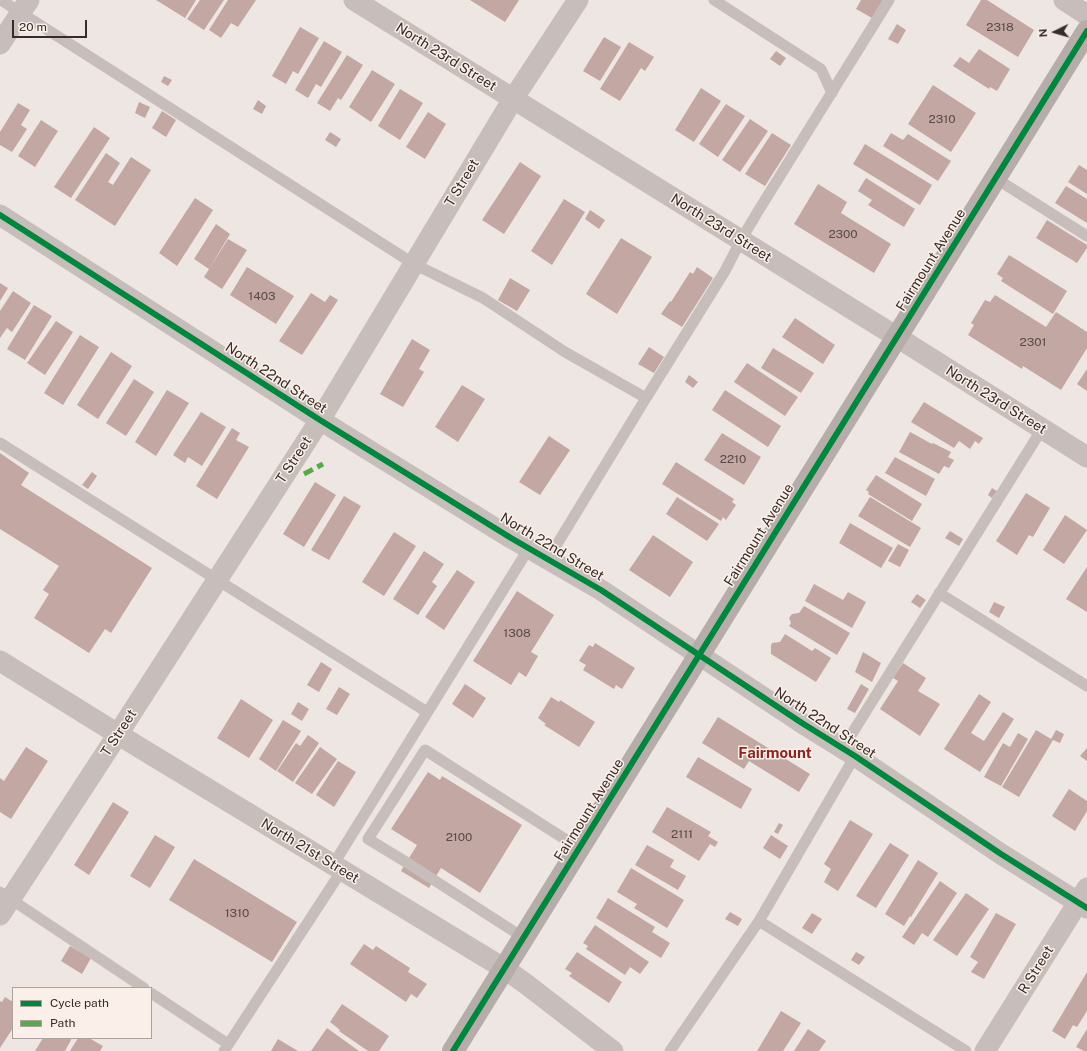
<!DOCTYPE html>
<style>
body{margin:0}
#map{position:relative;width:1087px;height:1051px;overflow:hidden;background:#eee6e2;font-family:"Public Sans",sans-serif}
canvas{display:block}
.legend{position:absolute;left:12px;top:987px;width:140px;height:52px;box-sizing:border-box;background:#faf0e9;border:1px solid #aca19c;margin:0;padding:5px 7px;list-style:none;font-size:12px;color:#382b28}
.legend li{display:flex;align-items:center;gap:8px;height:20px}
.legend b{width:20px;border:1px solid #aca19c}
.north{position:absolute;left:1035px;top:12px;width:40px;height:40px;-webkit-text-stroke:3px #faf0e9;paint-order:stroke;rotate:265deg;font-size:11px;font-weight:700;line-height:16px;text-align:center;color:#382b28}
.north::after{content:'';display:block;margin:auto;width:14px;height:18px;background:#382b28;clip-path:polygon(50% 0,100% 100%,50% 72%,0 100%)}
.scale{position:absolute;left:12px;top:20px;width:75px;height:18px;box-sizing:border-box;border:2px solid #382b28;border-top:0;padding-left:5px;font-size:12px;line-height:14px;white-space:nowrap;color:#382b28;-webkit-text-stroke:3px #faf0e9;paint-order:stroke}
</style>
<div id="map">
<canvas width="1087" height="1051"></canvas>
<ul class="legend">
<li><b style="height:5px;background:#00873e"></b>Cycle path</li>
<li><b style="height:5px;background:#55ab44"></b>Path</li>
</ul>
<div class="north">N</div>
<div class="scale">20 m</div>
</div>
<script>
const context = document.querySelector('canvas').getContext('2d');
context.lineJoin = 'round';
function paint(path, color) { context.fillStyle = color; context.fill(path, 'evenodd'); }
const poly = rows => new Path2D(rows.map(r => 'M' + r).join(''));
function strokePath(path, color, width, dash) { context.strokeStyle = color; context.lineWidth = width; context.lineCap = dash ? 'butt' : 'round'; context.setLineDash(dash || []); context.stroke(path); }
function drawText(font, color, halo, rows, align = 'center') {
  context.font = font + ' "Public Sans",sans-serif'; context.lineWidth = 3; context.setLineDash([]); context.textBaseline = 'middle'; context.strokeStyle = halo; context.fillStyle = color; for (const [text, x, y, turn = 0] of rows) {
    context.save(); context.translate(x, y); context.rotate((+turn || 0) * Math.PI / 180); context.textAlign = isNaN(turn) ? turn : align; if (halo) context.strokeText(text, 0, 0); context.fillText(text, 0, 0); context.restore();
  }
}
paint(poly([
 [156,0,196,0,185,18],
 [200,0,224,0,204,30,187,19],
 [228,0,256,0,238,27,231,23,221,38,209,30],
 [470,0,519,0,505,22],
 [861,0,883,0,872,18,856,9],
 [981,0,987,0,1034,30,1018,57,966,25],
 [897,24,906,30,898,44,888,39],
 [300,27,319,38,298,74,293,71,286,84,272,76],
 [604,37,621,47,600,81,583,71],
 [324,41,342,52,321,87,316,84,308,98,295,90],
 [629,42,654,57,645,71,641,68,620,101,600,89],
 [979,49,1010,69,997,91,990,87,989,89,953,66,960,57,969,63],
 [776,51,786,58,780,66,770,59],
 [347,55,363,65,341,100,338,98,330,111,317,103],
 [372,70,395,84,371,122,349,107],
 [164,76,172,80,168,86,161,82],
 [933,85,976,113,951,152,908,124],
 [701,88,721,101,694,142,675,130],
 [400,89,423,103,400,140,378,126],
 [258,100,266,106,262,114,253,109],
 [139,102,150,107,145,118,135,113],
 [18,103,30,110,21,125,27,129,12,152,0,145,0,132],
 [726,104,745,116,718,157,699,144],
 [162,111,176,120,166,137,152,128],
 [428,112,446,124,425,159,406,147],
 [750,119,768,131,740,172,722,160],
 [41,120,58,131,35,167,18,156],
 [94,127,110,138,71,198,54,187],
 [330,132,341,139,336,147,325,140],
 [772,133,791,145,765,186,745,174],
 [891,133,903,140,908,134,951,161,938,181,883,146],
 [865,144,932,185,920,205,853,164],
 [106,153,120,163,108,182,113,185,131,157,151,170,115,226,75,200],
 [520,162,541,176,504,234,482,220],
 [1079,165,1087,170,1087,194,1068,182],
 [866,178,915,209,904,227,868,205,872,200,858,191],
 [818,184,847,202,841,213,891,244,874,273,794,224],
 [1066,186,1087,199,1087,223,1055,203],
 [195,198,213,210,177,266,159,253],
 [564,199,585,212,552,265,531,251],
 [590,210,605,220,599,229,585,219],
 [1047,220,1087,245,1087,248,1077,263,1036,238],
 [216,224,230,234,209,269,194,259],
 [621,238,652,257,617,314,586,294],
 [228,239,247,250,222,289,204,277],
 [1009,255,1067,291,1053,314,1001,281,1003,278,997,274],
 [247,267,294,296,276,324,230,295],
 [697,267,713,278,682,327,661,314,670,301,671,302,690,272,693,274],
 [510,278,530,290,517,311,498,300],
 [0,283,8,288,0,301],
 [13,291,31,303,12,332,7,328,0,338,0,311],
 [311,293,325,302,330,295,338,300,302,355,279,341],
 [995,295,1046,327,1056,312,1087,332,1087,348,1061,390,1023,366,1022,369,968,335,974,325,971,323,985,300,990,302],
 [34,305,52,316,25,360,7,349],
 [795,318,835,345,823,364,782,337],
 [56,321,73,332,45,375,27,363],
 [80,335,99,347,63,405,44,393],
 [412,339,430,350,419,369,424,372,403,407,380,394],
 [649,347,664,357,654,373,638,364],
 [773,348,814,373,801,393,761,368],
 [111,352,132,366,98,419,77,405],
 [747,363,798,397,785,416,734,382],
 [1087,369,1087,391,1077,384],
 [689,375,698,382,693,388,685,382],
 [134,379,154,392,126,436,106,423],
 [462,385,485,399,458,442,435,427],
 [167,390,189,403,156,456,135,442],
 [725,390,781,426,768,447,712,410],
 [924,402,983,438,979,444,975,441,970,449,959,441,954,448,911,422],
 [201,412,226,427,202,466,188,457,185,463,173,455],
 [232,428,240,433,236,440,249,447,217,499,196,486],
 [910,432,932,444,933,443,951,452,948,457,954,460,949,468,944,466,939,474,899,452],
 [722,433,761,457,744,485,704,460],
 [549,436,570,450,540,495,519,482],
 [0,453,29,473,21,485,152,568,111,633,105,629,89,653,34,618,49,594,43,590,59,566,0,529],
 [895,457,935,479,926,496,885,473],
 [676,462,734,499,732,502,736,505,726,520,723,517,721,521,662,484],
 [92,472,97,476,88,489,82,485],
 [876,475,922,504,912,521,868,494,869,492,866,490],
 [315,482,336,495,304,547,283,534],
 [992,488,997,491,992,498,988,495],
 [1026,493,1050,508,1033,537,1029,535,1017,555,996,541],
 [344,496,361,506,329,560,311,550],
 [677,497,719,524,707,541,666,514],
 [870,497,921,528,910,547,858,516],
 [1065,515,1087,530,1064,564,1043,550],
 [850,523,893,548,881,568,839,543],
 [950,531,963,539,959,546,945,538],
 [394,532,416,546,384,596,362,582],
 [653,535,693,562,670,597,629,570],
 [898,544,909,550,900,567,888,561],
 [424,551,444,564,432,582,437,586,418,615,393,599],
 [1087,567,1087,612,1066,599],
 [457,570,475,582,444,630,425,617],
 [814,584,843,600,848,592,866,602,852,628,805,601],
 [517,591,554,615,531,652,538,656,526,677,519,672,511,685,473,661],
 [917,594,926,600,920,608,911,602],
 [994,602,1005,607,999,618,989,612],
 [804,606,850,633,837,655,789,626,791,623,789,618,792,614,799,613],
 [785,634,812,651,815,648,831,658,816,682,771,654,771,646,772,643,780,642],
 [595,643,635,668,622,689,616,685,614,689,583,670,586,665,579,661,589,645,593,647],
 [863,652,881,663,872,682,855,672],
 [321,662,332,669,319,692,307,685],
 [903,663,926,678,918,691,940,704,920,736,880,709,898,681,893,678],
 [465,684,486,698,473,718,452,704],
 [861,684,869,689,855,713,847,709],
 [339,687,350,694,337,715,326,709],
 [979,694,991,702,971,733,984,741,1003,712,1014,719,980,772,944,749],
 [551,697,559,702,560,700,595,722,579,747,544,725,546,724,538,718],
 [241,699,273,720,249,758,217,738],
 [298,702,309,709,302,721,291,714],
 [718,717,810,774,799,792,749,761,744,769,702,743],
 [283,720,301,731,276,771,259,759],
 [1036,730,1051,739,1056,730,1064,734,1060,743,1053,740,1019,797,1002,787],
 [1018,733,1028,739,1001,786,984,777,1003,743,1010,747],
 [308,735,319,743,293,782,277,771,296,743,300,746],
 [26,747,48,761,11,819,0,812,0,778,4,781],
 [320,747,337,759,312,794,295,783],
 [1087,748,1087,761,1080,756],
 [698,757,752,789,741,809,686,777],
 [338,761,356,772,334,807,316,795],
 [428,772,440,780,442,776,522,825,480,893,441,868,429,888,401,871,417,845,391,829],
 [1069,789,1087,801,1087,811,1075,831,1052,816],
 [113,802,129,812,89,875,74,865],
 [667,807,711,832,708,836,718,842,715,847,710,844,699,861,652,832],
 [850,820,873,834,838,891,824,882,831,869,824,864],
 [779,823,783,825,778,834,774,832],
 [155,835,175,847,150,888,130,876],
 [771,835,788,846,780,859,763,848],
 [890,843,909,855,876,908,856,896],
 [647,845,674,860,670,867,686,876,678,890,635,865],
 [194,859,297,922,272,962,169,900],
 [918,860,938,873,911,917,910,916,904,926,885,914],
 [631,868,684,900,667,928,634,908,637,904,617,892],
 [940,881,957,893,928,937,922,933,914,945,902,937],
 [966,893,989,909,957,956,933,940],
 [608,898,655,927,652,932,670,943,661,958,596,918],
 [730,912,742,919,738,926,725,919],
 [812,913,822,919,812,934,802,928],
 [996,913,1016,924,984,979,971,972,978,962,970,957],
 [595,925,649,962,640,974,630,967,625,975,586,949,588,946,583,943],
 [364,944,373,950,376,946,410,968,408,972,427,984,417,998,411,994,406,1002,350,964],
 [70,946,91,958,82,974,61,961],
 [577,952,622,982,609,1003,569,976,572,973,565,969],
 [856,952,865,957,859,965,851,960],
 [1087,972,1087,1011,1077,1027,1073,1025,1065,1039,1052,1031],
 [5,997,13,1002,13,1028,0,1048,0,1001,2,1002],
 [342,1004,389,1036,379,1051,368,1051,339,1031,340,1030,330,1022],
 [781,1011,801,1023,783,1051,757,1051],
 [327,1028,359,1051,311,1051],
 [808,1029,826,1041,819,1051,794,1051],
 [1087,1029,1087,1051,1084,1051,1076,1047],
 [43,1038,72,1038,65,1051,35,1051],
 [78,1038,89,1038,103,1046,100,1051,70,1051],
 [278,1039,298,1051,271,1051]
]), '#c2a7a3');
strokePath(poly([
 [1,0,414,264,483,298,565,352,646,398,548,559],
 [714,0,821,69,832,93],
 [995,178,1087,236],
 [646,398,725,271,741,240,757,213,889,0],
 [0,443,427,712],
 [939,593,1087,686],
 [843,748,1042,429],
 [333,865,529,548],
 [0,892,144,988],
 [759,921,966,1051],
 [524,938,406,862,368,839,425,750,579,848],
 [151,993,228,1044],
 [224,1051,342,870],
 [670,1051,759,921,855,756]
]), '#c7bebb', 11);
strokePath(poly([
 [354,0,897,337,1087,457],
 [1064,0,1087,15],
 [0,44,29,0],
 [0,215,320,420,511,538,601,590,802,723,855,756,1001,854,1087,908],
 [0,661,137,746,505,969,526,984,613,1051],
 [0,915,118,734,320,420,513,99,578,0],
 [985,1051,1087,888]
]), '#c7bebb', 21);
strokePath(poly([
 [453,1051,1087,31]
]), '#b6adaa', 22);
strokePath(poly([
 [304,474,323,464]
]), '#55ab44', 5, [10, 5]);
strokePath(poly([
 [0,215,320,420,511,538,601,590,802,723,855,756,1001,854,1087,908],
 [453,1051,1087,31]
]), '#00873e', 6);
drawText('12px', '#5a4a47', null, [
 ["2318",1000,27],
 ["2310",942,119],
 ["2300",843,234],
 ["1403",262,296],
 ["2301",1033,342],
 ["2210",733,459],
 ["1308",517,633],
 ["2111",682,834],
 ["2100",459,837],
 ["1310",237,913]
]);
drawText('14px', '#382b28', '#faf0e9', [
 ["North 23rd Street",446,57,32],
 ["T Street",462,183,-59],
 ["North 23rd Street",721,228,32],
 ["Fairmount Avenue",931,260,-58],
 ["North 22nd Street",276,378,33],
 ["North 23rd Street",996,400,32],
 ["T Street",294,460,-57],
 ["Fairmount Avenue",759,535,-58],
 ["North 22nd Street",552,547,31],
 ["North 22nd Street",825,723,33],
 ["T Street",119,733,-57],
 ["Fairmount Avenue",589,810,-58],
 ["North 21st Street",310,851,31],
 ["R Street",1036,970,-58]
]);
drawText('bold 15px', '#8a261f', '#faf0e9', [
 ["Fairmount",775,753]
]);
</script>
